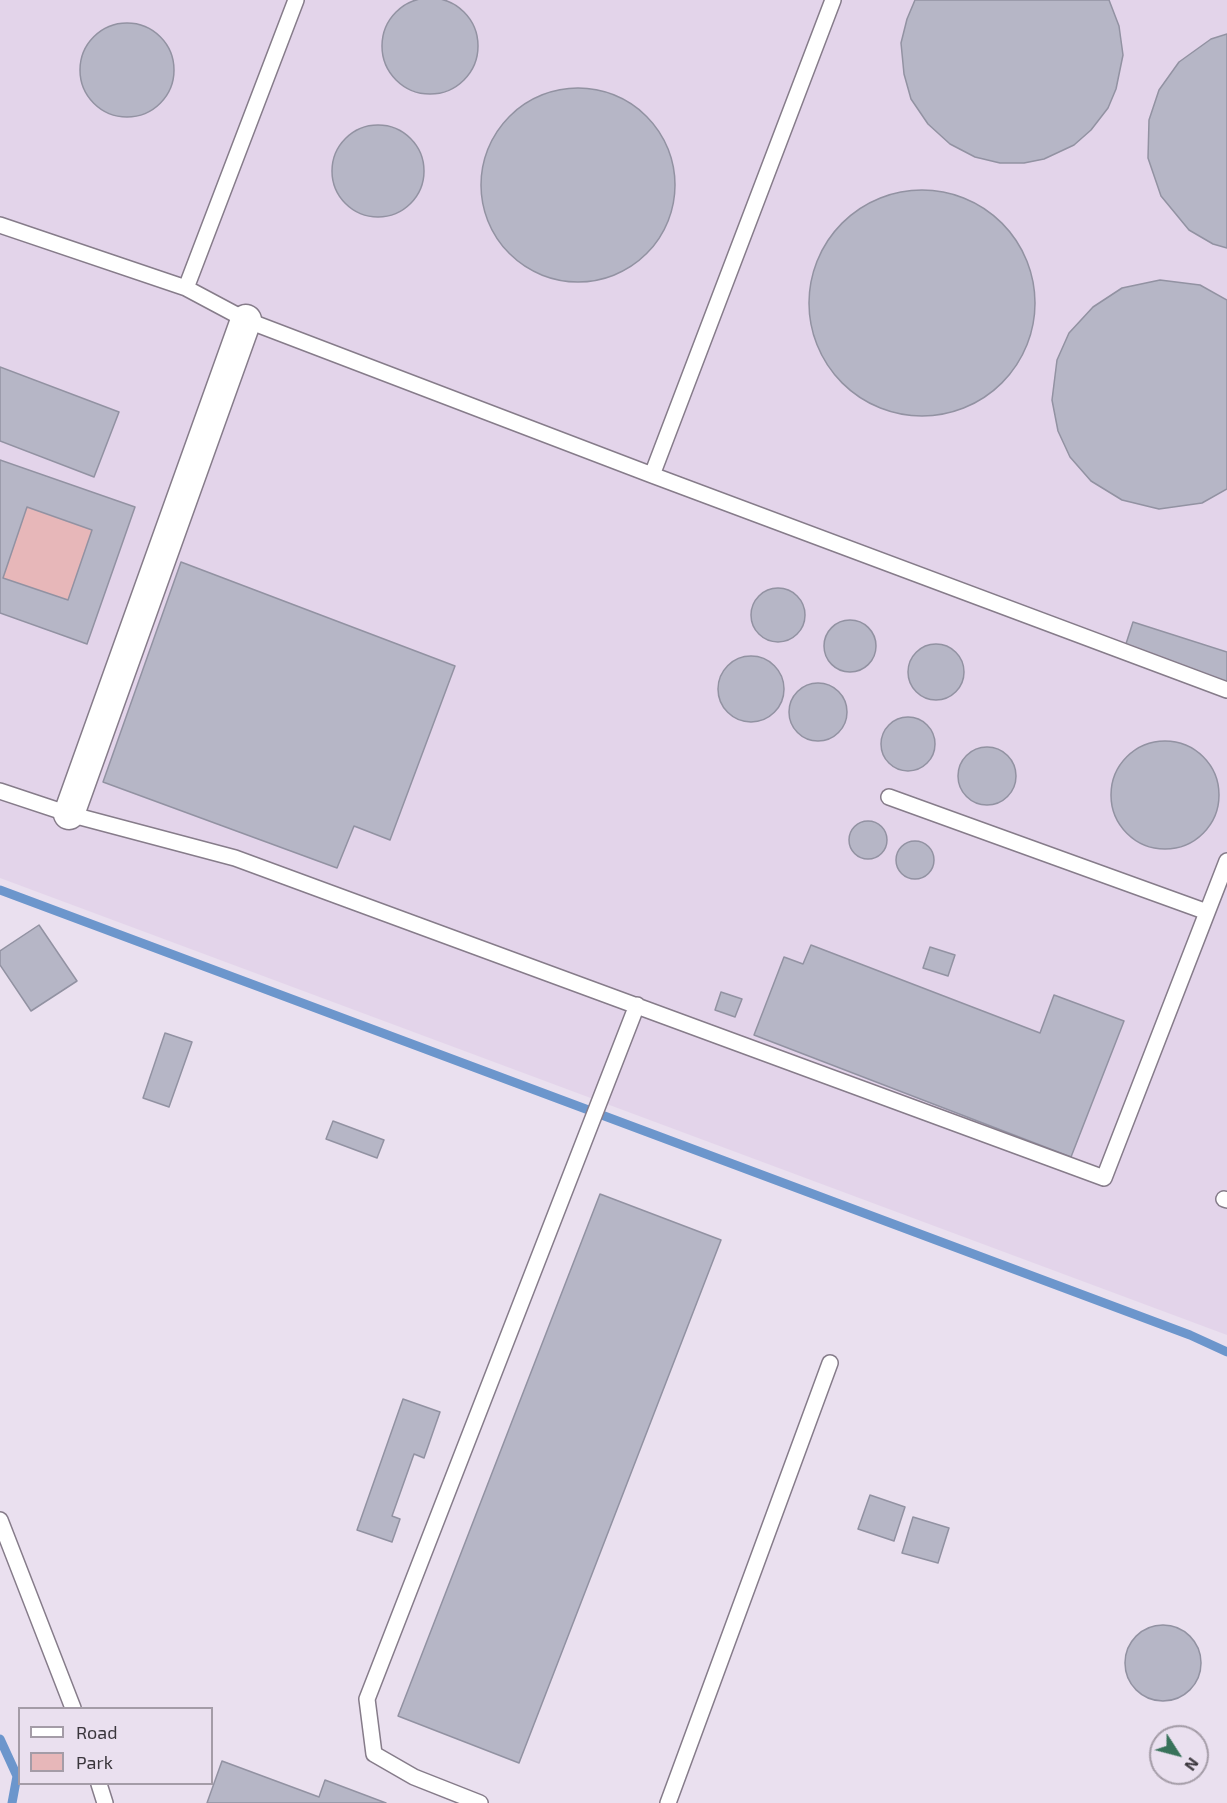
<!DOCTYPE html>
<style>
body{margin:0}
#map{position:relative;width:1227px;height:1803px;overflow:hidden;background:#eae0ef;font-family:"Exo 2",sans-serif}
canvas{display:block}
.legend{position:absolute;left:18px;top:1707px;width:195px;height:78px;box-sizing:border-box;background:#eae0ef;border:2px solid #a49ca7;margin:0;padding:8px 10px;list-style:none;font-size:18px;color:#3a363c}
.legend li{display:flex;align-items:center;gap:12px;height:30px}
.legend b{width:30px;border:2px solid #a49ca7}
.north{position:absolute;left:1149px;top:1725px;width:60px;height:60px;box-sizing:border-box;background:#eae0ef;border:2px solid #a49ca7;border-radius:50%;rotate:126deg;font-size:16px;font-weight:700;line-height:24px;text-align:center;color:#3a363c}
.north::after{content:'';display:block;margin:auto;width:21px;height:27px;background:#38725a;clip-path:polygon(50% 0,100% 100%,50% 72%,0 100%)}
</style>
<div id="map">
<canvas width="1227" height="1803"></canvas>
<ul class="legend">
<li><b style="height:8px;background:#fff"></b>Road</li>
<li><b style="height:16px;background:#e7b7b9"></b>Park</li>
</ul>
<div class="north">N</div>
</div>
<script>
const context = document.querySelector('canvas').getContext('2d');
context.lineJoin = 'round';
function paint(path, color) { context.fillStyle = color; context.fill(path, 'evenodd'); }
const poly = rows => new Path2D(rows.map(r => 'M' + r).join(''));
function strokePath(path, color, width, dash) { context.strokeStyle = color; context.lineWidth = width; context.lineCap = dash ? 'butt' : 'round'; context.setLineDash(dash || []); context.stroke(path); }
paint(poly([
 [0,0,1227,0,1227,1335,0,878]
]), '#e3d4ea');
paint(poly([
 [27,507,92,530,68,600,3,578]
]), '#e7b7b9');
strokePath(poly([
 [0,890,1190,1335,1227,1352],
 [0,1739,17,1776,12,1803]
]), '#6c96cc', 9);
const building = poly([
 '382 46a48 48 0 1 1 96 0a48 48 0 1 1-96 0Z',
 [915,0,1109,0,1119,26,1123,55,1116,89,1108,108,1091,130,1074,145,1044,159,1024,163,1000,163,975,157,950,144,928,124,911,99,904,74,901,43,907,19,915,0],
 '80 70a47 47 0 1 1 94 0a47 47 0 1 1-94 0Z',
 [1227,34,1227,248,1213,244,1189,230,1161,196,1148,158,1149,120,1159,90,1179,62,1211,39,1227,34],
 '481 185a97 97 0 1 1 194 0a97 97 0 1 1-194 0Z',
 '332 171a46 46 0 1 1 92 0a46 46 0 1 1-92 0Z',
 '809 303a113 113 0 1 1 226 0a113 113 0 1 1-226 0Z',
 [1160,280,1200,285,1227,300,1227,489,1202,503,1159,509,1122,500,1091,481,1070,457,1058,431,1052,400,1057,360,1069,333,1093,307,1122,288,1160,280],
 [0,367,119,412,94,477,0,441,0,367],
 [0,460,135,507,87,644,0,613,0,460],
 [27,507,92,530,68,600,3,578,27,507],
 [181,562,455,666,390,840,354,826,337,868,103,782,181,562],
 '751 615a27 27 0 1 1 54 0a27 27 0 1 1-54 0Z',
 '824 646a26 26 0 1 1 52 0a26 26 0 1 1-52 0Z',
 [1133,622,1227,652,1227,682,1124,650,1133,622],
 '908 672a28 28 0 1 1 56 0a28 28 0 1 1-56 0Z',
 '718 689a33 33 0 1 1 66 0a33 33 0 1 1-66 0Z',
 '789 712a29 29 0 1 1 58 0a29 29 0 1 1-58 0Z',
 '881 744a27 27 0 1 1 54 0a27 27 0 1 1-54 0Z',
 '1111 795a54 54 0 1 1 108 0a54 54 0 1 1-108 0Z',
 '958 776a29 29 0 1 1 58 0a29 29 0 1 1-58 0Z',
 '849 840a19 19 0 1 1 38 0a19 19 0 1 1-38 0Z',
 '896 860a19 19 0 1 1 38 0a19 19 0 1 1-38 0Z',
 [39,925,77,981,31,1011,0,965,0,951,39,925],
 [811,945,1040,1033,1054,995,1124,1021,1071,1157,754,1035,784,957,803,964,811,945],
 [930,947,955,955,948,976,923,968,930,947],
 [721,992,742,999,735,1017,715,1010,721,992],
 [165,1033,192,1042,169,1107,143,1098,165,1033],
 [333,1121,384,1140,377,1158,326,1139,333,1121],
 [600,1194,721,1240,519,1763,398,1716,600,1194],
 [403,1399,440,1412,424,1458,414,1454,392,1516,400,1519,392,1542,357,1530,403,1399],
 [870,1495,905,1507,894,1541,858,1529,870,1495],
 [913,1517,949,1528,938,1563,902,1553,913,1517],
 '1125 1663a38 38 0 1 1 76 0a38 38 0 1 1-76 0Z',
 [222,1761,319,1797,325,1780,386,1803,207,1803,222,1761]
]);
paint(building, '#b6b6c6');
strokePath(building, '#9292a2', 1.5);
const service = poly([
 [0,225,186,288,246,320,652,475,1227,690],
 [186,288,296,0],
 [652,475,833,0],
 [0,791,69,814,235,858,1104,1178,1227,861],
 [889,797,1207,912],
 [1224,1199,1227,1200],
 [0,1520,73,1708],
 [99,1784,105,1803],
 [480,1803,414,1777,374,1754,367,1699,637,1005],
 [668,1803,830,1363]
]);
const minor = poly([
 [69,814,246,320]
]);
strokePath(service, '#867c8a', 18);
strokePath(minor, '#867c8a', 33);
strokePath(service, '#fff', 15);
strokePath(minor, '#fff', 30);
</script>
